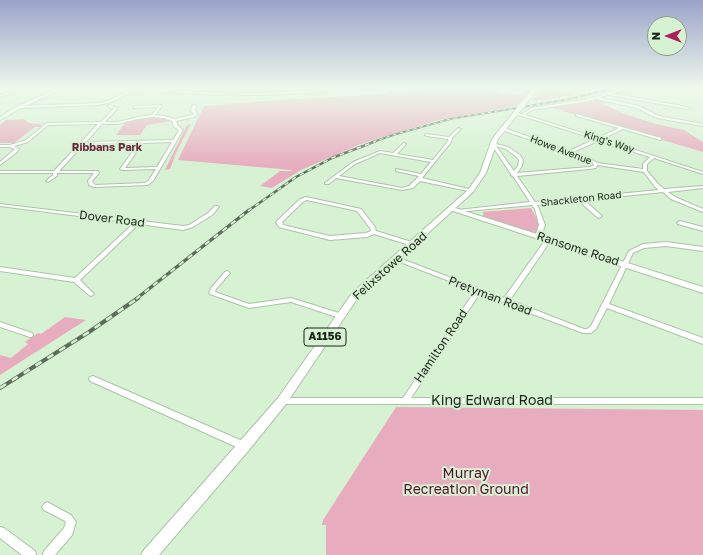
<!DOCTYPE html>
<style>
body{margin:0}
#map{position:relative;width:703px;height:555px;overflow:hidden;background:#d7f1d3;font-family:"Golos Text",sans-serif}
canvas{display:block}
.north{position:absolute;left:647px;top:16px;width:40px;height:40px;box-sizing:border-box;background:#d7f1d3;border:1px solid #8b9f88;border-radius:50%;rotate:270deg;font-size:11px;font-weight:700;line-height:16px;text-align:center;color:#1a2318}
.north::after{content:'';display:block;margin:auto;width:14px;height:18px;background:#ab205f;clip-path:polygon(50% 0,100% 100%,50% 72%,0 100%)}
</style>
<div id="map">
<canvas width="703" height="555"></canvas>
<div class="north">N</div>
</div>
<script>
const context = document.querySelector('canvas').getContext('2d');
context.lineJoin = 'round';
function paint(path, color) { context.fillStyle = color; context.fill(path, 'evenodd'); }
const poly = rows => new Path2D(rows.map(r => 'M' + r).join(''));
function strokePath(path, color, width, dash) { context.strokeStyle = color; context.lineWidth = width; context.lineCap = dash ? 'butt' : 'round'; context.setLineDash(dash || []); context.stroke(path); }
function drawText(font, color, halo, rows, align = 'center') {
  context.font = font + ' "Golos Text",sans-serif'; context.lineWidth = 4; context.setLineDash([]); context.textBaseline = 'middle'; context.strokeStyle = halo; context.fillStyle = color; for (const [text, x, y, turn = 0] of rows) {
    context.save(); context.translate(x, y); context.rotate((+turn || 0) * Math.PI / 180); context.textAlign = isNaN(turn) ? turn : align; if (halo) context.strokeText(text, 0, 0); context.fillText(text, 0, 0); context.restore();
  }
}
paint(poly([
 [440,88,491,88,501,90,489,90,498,93,503,94,509,91,507,93,520,95,524,92,524,88,532,88,522,101,516,106,438,120,361,144,301,170,272,188,260,186,280,171,290,171,292,170,178,160,204,106,278,100,384,94,390,91],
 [543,88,547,88,575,95,532,101],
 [597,98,607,100,603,104,625,114,656,124,684,130,703,142,703,152,550,107],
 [157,117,167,118,171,121,147,125,140,135,116,135,125,123,138,119],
 [24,119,29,123,41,124,41,127,35,127,14,143,0,143,0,125,6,120],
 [191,124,176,153,170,169,165,170,187,125],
 [531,208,538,221,538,234,482,216,484,214,482,212],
 [65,317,86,320,0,375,0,355,11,358,28,344,25,342,38,333,41,334],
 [396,407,703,410,703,555,326,555,326,525,322,525,323,520]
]), '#e7adbe');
const street = poly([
 [9,88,12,88,14,93,0,97,0,95,11,92,9,88],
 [133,88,214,93,258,93,311,91,312,88,315,88,314,91,327,90,329,91,312,93,258,95,221,94,219,95,135,90,112,102,99,105,19,108,17,107,19,106,99,103,110,100,133,88],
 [610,93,688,107,690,108,688,109,609,95,608,94,610,93],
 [597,97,639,106,659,116,703,124,703,126,657,118,637,108,596,99,595,98,597,97],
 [108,105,118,108,105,122,118,122,138,117,152,115,158,107,134,108,134,106,135,106,161,105,162,106,155,115,164,116,174,119,192,115,194,114,191,111,192,106,194,105,196,106,195,111,198,114,194,117,176,121,178,126,183,130,153,181,148,185,94,187,89,185,88,181,94,173,57,173,57,176,48,182,46,181,53,175,53,173,0,173,0,171,54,171,98,124,48,125,28,142,14,146,19,149,17,152,0,165,0,162,15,149,9,147,0,147,0,145,10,145,26,140,47,123,101,122,114,108,108,107,108,105],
 [153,117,164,118,172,121,174,127,179,130,173,140,86,142,102,124,118,124,138,119,153,117],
 [172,142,157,167,125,168,143,143,172,142],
 [139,143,120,169,122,170,156,169,149,180,145,183,95,185,92,181,99,173,98,171,59,171,84,144,139,143],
 [522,114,598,138,619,128,576,116,576,114,661,138,661,140,660,140,623,129,602,139,703,172,703,174,654,158,647,164,647,171,659,185,664,189,703,186,703,188,668,192,675,197,703,209,703,212,671,199,663,192,584,200,601,215,602,216,599,218,597,217,579,201,537,205,539,209,545,225,541,237,538,239,535,237,539,225,535,209,532,205,456,212,456,211,458,210,530,202,513,176,511,175,511,174,491,144,492,143,508,147,520,155,523,160,522,166,517,173,589,167,593,166,594,164,588,160,502,130,502,128,504,128,569,151,595,139,522,116,522,114],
 [598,141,650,157,643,164,643,169,597,163,590,158,573,152,598,141],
 [496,146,506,149,517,157,519,160,518,166,514,171,496,146],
 [597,165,644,172,655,187,659,190,535,202,517,176,589,169,596,168,597,165],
 [458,128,461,129,452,138,451,142,422,178,473,190,473,192,420,181,413,188,402,190,336,178,329,184,325,184,325,183,353,162,380,151,393,153,404,143,406,144,397,154,433,160,448,141,448,139,427,136,425,135,426,134,449,137,458,128],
 [380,153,431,162,421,174,396,169,396,171,419,176,409,186,402,188,339,176,355,164,380,153],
 [306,197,361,209,375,227,376,231,415,243,416,244,413,246,374,234,367,237,330,240,279,227,276,222,277,221,300,199,306,197],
 [307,200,357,211,370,228,371,231,366,233,330,236,283,225,282,222,304,201,307,200],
 [0,204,183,226,189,225,208,213,215,206,217,206,219,207,212,215,193,227,183,230,139,224,80,280,94,294,91,296,89,295,74,282,0,271,0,267,75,278,134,223,0,206,0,204],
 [680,221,703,227,703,231,678,224,677,223,678,222,680,221],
 [548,238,551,240,510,300,584,329,587,329,591,326,629,251,643,244,666,242,703,247,703,251,666,246,644,248,633,253,609,304,703,338,703,344,607,308,596,329,591,333,583,333,506,304,503,303,502,302,480,293,411,398,703,398,703,404,282,404,279,403,278,401,279,399,282,398,403,398,475,291,395,260,394,259,395,258,399,258,504,298,546,239,548,238],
 [227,271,230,273,216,289,215,292,249,304,291,298,342,314,343,316,342,318,340,318,291,302,249,308,210,294,209,293,211,288,225,272,227,271],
 [0,322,32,333,33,335,32,337,30,337,0,327,0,322],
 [93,376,247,443,248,446,247,449,244,450,241,449,90,381,89,379,90,377,93,376],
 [47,502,71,515,76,522,72,535,55,555,43,555,44,551,64,528,66,523,65,521,44,510,42,507,44,504,47,502],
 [0,527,4,528,35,551,36,555,22,555,0,538,0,527]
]);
const secondary = poly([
 [59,88,65,88,21,108,0,120,0,117,17,106,59,88],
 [623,88,630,88,589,101,532,110,523,116,513,114,515,113,522,114,531,108,588,99,623,88],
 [699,88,703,88,703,90,700,89,699,88],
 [452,207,703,287,703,293,450,210,450,208,452,207]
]);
const primary = poly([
 [533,88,538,88,525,105,521,105,521,103,533,88],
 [517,108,522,109,498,139,486,173,473,192,359,296,286,404,249,450,159,555,141,555,144,550,278,398,353,292,468,190,480,173,492,139,517,108]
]);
strokePath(street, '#abc4a7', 2);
strokePath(secondary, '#abc4a7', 2);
strokePath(primary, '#abc4a7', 2);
paint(street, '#fff');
paint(secondary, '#fff');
paint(primary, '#fff');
const railFar3 = poly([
 [373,142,393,135,450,119,570,99,614,88]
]);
const railFar2 = poly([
 [248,211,296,177,332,158,376,141]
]);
const railFar1 = poly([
 [136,299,249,210]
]);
const rail = poly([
 [0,388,89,332,138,298]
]);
strokePath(railFar3, '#5e6d5b', 2);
strokePath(railFar2, '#5e6d5b', 2.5);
strokePath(railFar1, '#5e6d5b', 3.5);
strokePath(rail, '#5e6d5b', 4);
strokePath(railFar3, '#d7f1d3', 1, [3.5]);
strokePath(railFar2, '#d7f1d3', 1.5, [4.5]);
strokePath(railFar1, '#d7f1d3', 2, [5.5]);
strokePath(rail, '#d7f1d3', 2.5, [7]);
const primaryBridge = poly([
 [519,109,523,104]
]);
strokePath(primaryBridge, '#abc4a7', 6, []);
strokePath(primaryBridge, '#fff', 5);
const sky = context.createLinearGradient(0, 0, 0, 166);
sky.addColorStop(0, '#9ba3ca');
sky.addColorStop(0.53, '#edf9eb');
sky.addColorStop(1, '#edf9eb00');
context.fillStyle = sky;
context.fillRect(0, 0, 703, 166);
drawText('10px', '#1a2318', '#d7f1d3', [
 ["King's Way",609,142,18],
 ["Howe Avenue",561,150,21],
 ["Shackleton Road",581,199,-6]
]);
drawText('bold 11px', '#6c2842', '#d7f1d3', [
 ["Ribbans Park",107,148]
]);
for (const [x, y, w] of [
 [325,337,42]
]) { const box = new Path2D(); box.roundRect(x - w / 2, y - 9, w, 18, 3); context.fillStyle = '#d7f1d3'; context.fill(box); strokePath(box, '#1a2318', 1); }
drawText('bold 11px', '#1a2318', null, [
 ["A1156",325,337]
]);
drawText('12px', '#1a2318', '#d7f1d3', [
 ["Dover Road",112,219,7],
 ["Ransome Road",578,249,18],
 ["Felixstowe Road",390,266,-42],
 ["Pretyman Road",490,296,21],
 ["Hamilton Road",441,346,-56]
]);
drawText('14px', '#1a2318', '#d7f1d3', [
 ["King Edward Road",492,401]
]);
drawText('14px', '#580e2f', '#d7f1d3', [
 ["Murray",466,474],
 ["Recreation Ground",466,490]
]);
</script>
